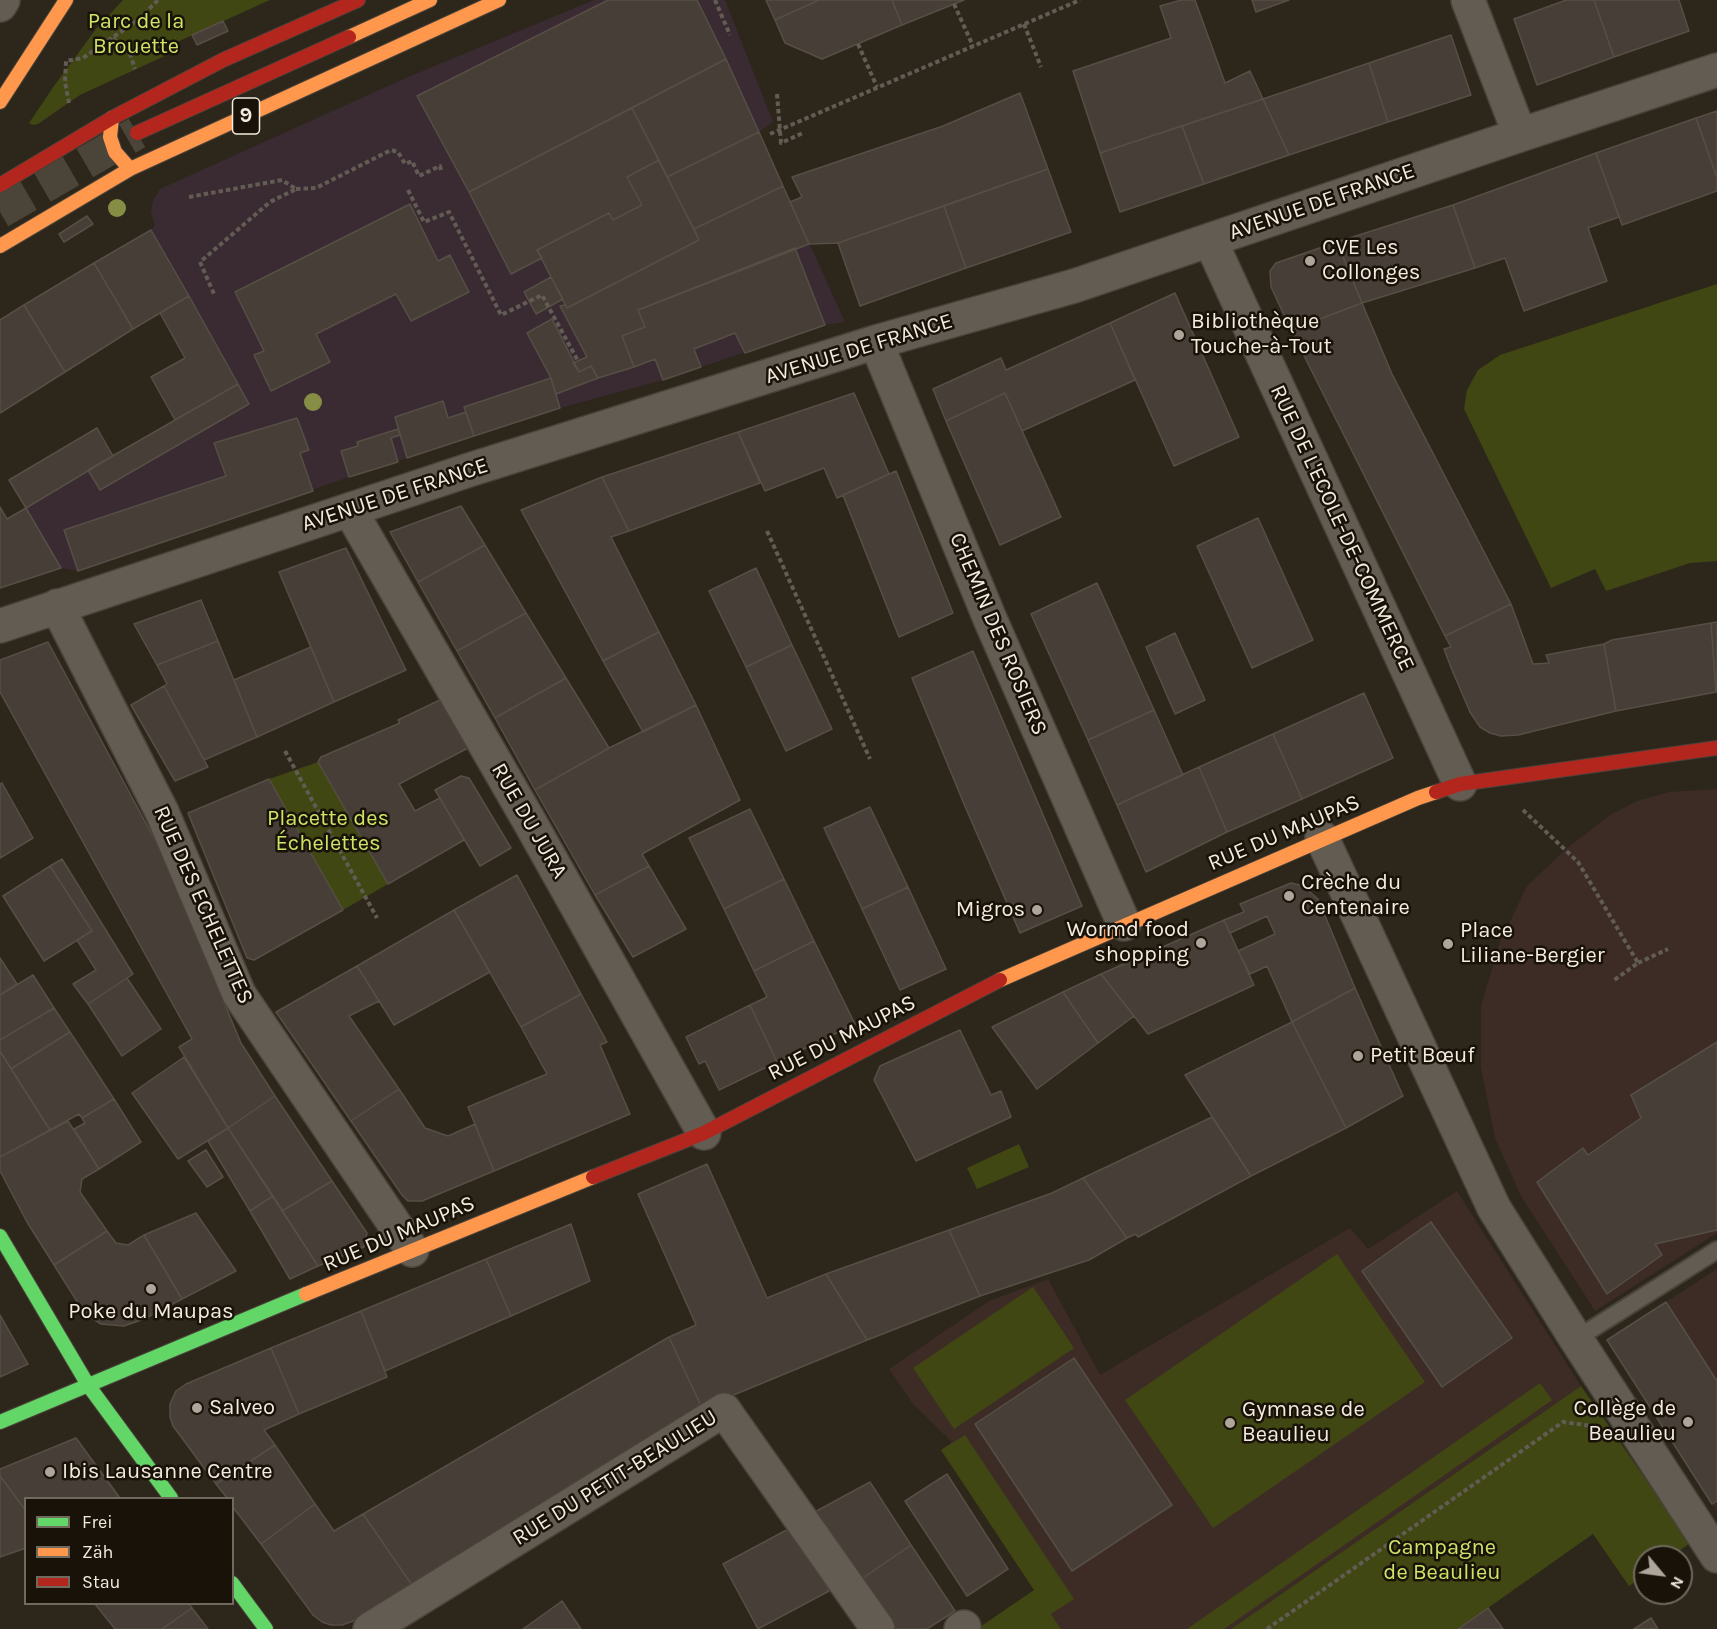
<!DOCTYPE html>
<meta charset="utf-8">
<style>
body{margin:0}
#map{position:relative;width:1717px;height:1629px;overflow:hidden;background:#2d261b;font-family:Karla,sans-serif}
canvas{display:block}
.legend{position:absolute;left:24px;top:1497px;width:210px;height:108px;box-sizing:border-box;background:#181209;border:2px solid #70695e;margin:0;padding:8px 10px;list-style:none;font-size:18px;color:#f4ebde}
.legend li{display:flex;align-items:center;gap:12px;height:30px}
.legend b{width:30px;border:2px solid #70695e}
.north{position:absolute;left:1633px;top:1545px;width:60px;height:60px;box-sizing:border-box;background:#181209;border:2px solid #70695e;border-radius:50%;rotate:119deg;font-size:16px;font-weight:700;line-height:24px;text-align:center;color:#f4ebde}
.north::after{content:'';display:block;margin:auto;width:21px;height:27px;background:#aea69a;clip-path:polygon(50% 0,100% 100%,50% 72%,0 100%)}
</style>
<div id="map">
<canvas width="1717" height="1629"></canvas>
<ul class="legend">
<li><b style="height:8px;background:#63d668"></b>Frei</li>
<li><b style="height:8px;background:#ff974d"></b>Zäh</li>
<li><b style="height:8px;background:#b3261e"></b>Stau</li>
</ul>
<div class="north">N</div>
</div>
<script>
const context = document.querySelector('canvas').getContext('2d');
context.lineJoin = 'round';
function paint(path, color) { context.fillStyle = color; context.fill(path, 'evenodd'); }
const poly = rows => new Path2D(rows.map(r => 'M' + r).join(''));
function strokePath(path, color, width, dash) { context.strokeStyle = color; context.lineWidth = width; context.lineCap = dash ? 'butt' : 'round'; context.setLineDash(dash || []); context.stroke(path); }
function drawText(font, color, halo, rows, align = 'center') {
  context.font = font + ' Karla,sans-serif'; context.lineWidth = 5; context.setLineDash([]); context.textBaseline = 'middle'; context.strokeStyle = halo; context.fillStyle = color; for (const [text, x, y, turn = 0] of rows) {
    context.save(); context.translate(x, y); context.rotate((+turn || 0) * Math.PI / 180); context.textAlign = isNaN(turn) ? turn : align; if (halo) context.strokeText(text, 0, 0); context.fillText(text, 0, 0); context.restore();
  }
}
paint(poly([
 [1717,789,1717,1233,1595,1311,1521,1196,1495,1138,1481,1068,1481,1006,1500,942,1527,886,1566,849,1610,815,1637,801,1669,792],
 [1457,1191,1581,1386,1231,1629,1061,1629,941,1450,952,1442,913,1404,889,1369,989,1301,1048,1279,1100,1375,1350,1228,1368,1249],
 [1717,1269,1717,1512,1607,1340]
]), '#3d2b26');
paint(poly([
 [594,0,725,0,773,122,759,132,845,322,825,325,663,380,560,408,349,477,78,571,61,568,26,508,238,384,151,230,155,225,151,213,153,200,160,189,408,77]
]), '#3a2b33');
paint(poly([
 [123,0,270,0,166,47,169,54,80,95,38,124,32,125,29,123,54,86,96,29],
 [1717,284,1717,561,1690,563,1606,591,1595,569,1551,588,1464,409,1467,390,1478,370,1500,355],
 [318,762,388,884,343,910,269,779],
 [1019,1144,1029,1167,977,1189,967,1168],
 [1337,1254,1425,1382,1213,1528,1125,1400],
 [1033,1287,1074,1348,954,1429,913,1368],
 [1540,1383,1552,1400,1224,1629,1187,1629],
 [1581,1386,1690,1543,1671,1557,1645,1557,1645,1575,1629,1586,1593,1534,1458,1629,1231,1629],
 [965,1435,1074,1599,1051,1614,1061,1629,977,1629,1034,1590,941,1450]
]), '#404713');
const building = poly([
 [608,0,697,0,726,59,469,192,417,96,608,0],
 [766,0,819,0,775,20,766,0],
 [819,0,892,0,902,25,822,59,785,43,775,20,819,0],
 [892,0,964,0,902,25,892,0],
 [1181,0,1195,0,1225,83,1250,71,1263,99,1100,153,1073,71,1171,38,1160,6,1181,0],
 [1252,0,1289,0,1256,12,1252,0],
 [1566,0,1594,0,1614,57,1537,85,1514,19,1566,0],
 [1594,0,1679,0,1689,31,1614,57,1594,0],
 [223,21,228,31,197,45,192,35,223,21],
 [1451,35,1471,95,1388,122,1369,63,1451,35],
 [726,59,759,132,667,177,632,108,726,59],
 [1369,63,1388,122,1289,155,1263,99,1369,63],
 [1020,93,1048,169,838,243,809,244,790,202,802,197,792,177,943,126,1020,93],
 [1263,99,1289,155,1204,184,1182,126,1263,99],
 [632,108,659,160,627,177,642,205,613,220,609,213,537,250,542,258,511,274,469,192,632,108],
 [1717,111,1717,178,1696,118,1717,111],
 [1696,118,1717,178,1717,191,1622,225,1596,153,1696,118],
 [1182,126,1204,184,1120,212,1100,153,1182,126],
 [759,132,783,186,694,229,667,177,759,132],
 [1596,153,1619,217,1588,228,1607,281,1524,311,1505,258,1475,268,1453,205,1596,153],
 [659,160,699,240,567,308,537,250,609,213,613,220,642,205,627,177,659,160],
 [1048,169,1071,232,966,268,944,206,1048,169],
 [783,186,809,244,638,310,645,327,622,336,634,367,598,378,591,366,579,372,573,363,587,357,560,306,565,305,567,308,699,240,694,229,783,186],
 [410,204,438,261,450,255,469,292,411,321,396,294,316,334,330,362,271,391,254,355,264,351,235,292,410,204],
 [1453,205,1475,268,1362,303,1337,242,1453,205],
 [944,206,966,268,860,306,838,243,944,206],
 [87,216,93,224,64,242,59,234,87,216],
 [151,230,189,296,133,329,94,263,151,230],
 [1337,242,1362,303,1291,330,1271,287,1270,271,1276,263,1337,242],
 [795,248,825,325,745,353,735,333,694,349,701,367,663,380,655,359,634,367,622,336,645,327,638,310,795,248],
 [94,263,133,329,65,372,24,305,94,263],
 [551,277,563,299,536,314,524,292,551,277],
 [1175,293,1239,437,1174,466,1110,323,1175,293],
 [189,296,238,384,175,420,151,377,185,358,160,313,189,296],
 [1362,303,1392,374,1511,604,1445,636,1291,330,1362,303],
 [24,305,65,372,0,413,0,320,24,305],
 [552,319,579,372,591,366,598,378,556,394,551,378,527,333,552,319],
 [1110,323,1135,380,1022,431,1005,393,946,421,933,389,1001,358,1006,370,1110,323],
 [551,378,560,408,474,436,464,407,551,378],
 [238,384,249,404,100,490,88,470,238,384],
 [854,393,889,474,837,498,824,468,765,491,738,432,854,393],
 [1005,393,1061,517,1000,545,946,421,1005,393],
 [443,401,448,418,466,412,474,436,407,458,395,417,443,401],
 [297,418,309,450,300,453,313,491,78,571,64,530,226,476,214,443,297,418],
 [97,428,113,456,26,508,9,480,97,428],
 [398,429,400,435,391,438,398,462,349,477,341,451,358,446,357,442,398,429],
 [738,432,760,483,629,531,602,477,738,432],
 [896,471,953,613,899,637,843,495,896,471],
 [602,477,629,531,611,537,659,632,603,661,521,510,602,477],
 [461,506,485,545,418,582,390,532,461,506],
 [0,507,7,519,26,508,61,568,0,588,0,507],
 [1258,518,1313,640,1252,668,1197,546,1258,518],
 [485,545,526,613,457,651,418,582,485,545],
 [346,548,406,670,334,702,279,572,346,548],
 [756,568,792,645,746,667,709,591,756,568],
 [1097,583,1154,710,1088,740,1031,614,1097,583],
 [201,600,218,641,157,665,134,624,201,600],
 [1511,604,1533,664,1549,663,1546,655,1604,644,1616,711,1518,735,1501,736,1490,733,1480,727,1470,712,1452,670,1444,649,1451,647,1445,636,1511,604],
 [526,613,566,678,495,718,457,651,526,613],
 [1717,622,1717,692,1716,692,1711,623,1717,622],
 [1711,623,1716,692,1616,711,1604,644,1612,640,1711,623],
 [659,632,696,705,643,732,603,661,659,632],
 [1175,633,1205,700,1175,714,1146,647,1175,633],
 [218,641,257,737,204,760,164,686,167,684,157,665,218,641],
 [48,642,161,851,241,1043,275,1096,228,1128,179,1047,192,1039,0,692,0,660,48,642],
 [792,645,832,729,786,751,746,667,792,645],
 [311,647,334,702,257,737,234,680,311,647],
 [973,651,1082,906,1020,933,964,804,912,678,973,651],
 [566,678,609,748,535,790,495,718,566,678],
 [164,686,208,767,175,781,131,705,164,686],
 [1364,693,1393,758,1302,799,1273,734,1364,693],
 [444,698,470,747,399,784,415,811,440,798,464,840,388,884,318,762,321,757,400,723,398,720,444,698],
 [696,705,740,800,642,854,649,866,595,895,535,790,609,748,696,705],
 [1154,710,1183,775,1117,805,1088,740,1154,710],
 [1273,734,1302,799,1227,832,1199,767,1273,734],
 [1199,767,1227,832,1146,872,1117,805,1199,767],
 [461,776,469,778,511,848,480,866,435,790,461,776],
 [269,779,343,910,254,960,247,958,188,813,269,779],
 [2,783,33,838,0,858,0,784,2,783],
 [870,807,908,887,862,909,824,828,870,807],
 [750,809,784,879,724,909,689,838,750,809],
 [62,859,133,974,88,1004,73,984,96,970,77,940,92,931,50,866,62,859],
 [50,866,92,931,44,961,3,896,50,866],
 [649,866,686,929,633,957,595,895,649,866],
 [517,875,581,994,521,1027,454,910,517,875],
 [784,879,814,941,754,971,724,909,784,879],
 [1291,883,1303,886,1318,899,1355,988,1292,1022,1267,966,1250,974,1238,951,1275,934,1267,916,1230,933,1224,920,1244,912,1240,904,1291,883],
 [908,887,946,969,900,990,862,909,908,887],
 [454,910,490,972,394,1025,357,966,454,910],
 [1224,920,1254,985,1148,1034,1101,974,1224,920],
 [814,941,855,1024,777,1062,750,1005,767,997,754,971,814,941],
 [0,958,17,984,0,995,0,958],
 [357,966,379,1001,349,1016,399,1089,351,1121,276,1012,357,966],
 [1101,974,1134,1016,1098,1043,1063,992,1101,974],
 [33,975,54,1008,0,1040,0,995,33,975],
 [127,978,161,1029,122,1056,88,1004,127,978],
 [1355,988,1403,1096,1346,1128,1292,1022,1355,988],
 [1063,992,1098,1043,1037,1089,992,1027,1063,992],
 [581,994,607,1042,600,1045,630,1114,494,1171,468,1107,547,1074,521,1027,581,994],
 [750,1005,777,1062,719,1090,705,1061,699,1064,686,1037,750,1005],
 [54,1008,70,1032,11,1069,0,1051,0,1040,54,1008],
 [1292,1022,1346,1128,1251,1176,1185,1075,1292,1022],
 [960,1030,991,1095,1001,1091,1011,1117,916,1161,874,1080,880,1066,960,1030],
 [70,1032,114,1099,82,1118,79,1114,50,1130,11,1069,70,1032],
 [1717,1042,1717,1230,1655,1244,1662,1255,1607,1294,1537,1182,1583,1148,1588,1155,1641,1118,1631,1095,1717,1042],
 [0,1051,50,1130,0,1157,0,1051],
 [184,1057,228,1128,178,1159,132,1093,184,1057],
 [399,1089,425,1128,448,1136,475,1124,494,1171,422,1201,408,1201,402,1195,351,1121,399,1089],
 [275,1096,332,1181,282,1211,228,1128,275,1096],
 [114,1099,141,1142,99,1169,74,1129,85,1123,82,1118,114,1099],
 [1212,1117,1251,1176,1138,1237,1136,1234,1127,1238,1083,1178,1212,1117],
 [68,1121,99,1169,82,1179,80,1192,107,1231,54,1265,27,1222,0,1171,0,1157,68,1121],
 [228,1128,273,1196,250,1211,208,1141,228,1128],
 [206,1150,223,1177,207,1187,188,1161,206,1150],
 [707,1164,767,1298,826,1274,867,1340,702,1408,669,1337,696,1325,638,1194,707,1164],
 [1083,1178,1127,1238,1089,1260,980,1296,949,1230,1052,1193,1083,1178],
 [332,1181,367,1233,364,1247,318,1266,282,1211,332,1181],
 [273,1196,318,1266,290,1279,250,1211,273,1196],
 [196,1213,236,1271,182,1299,144,1235,196,1213],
 [1431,1222,1512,1338,1442,1387,1362,1271,1431,1222],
 [571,1224,590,1281,511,1316,486,1259,571,1224],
 [949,1230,980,1296,867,1340,826,1274,949,1230],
 [107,1231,116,1243,128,1245,144,1235,182,1299,144,1319,124,1326,101,1324,85,1314,54,1265,107,1231],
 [486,1259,511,1316,385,1371,361,1311,486,1259],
 [1666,1302,1717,1381,1717,1501,1712,1504,1607,1340,1666,1302],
 [361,1311,387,1377,299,1414,271,1348,361,1311],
 [0,1315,28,1364,0,1377,0,1315],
 [669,1337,702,1408,412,1585,363,1514,669,1337],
 [271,1348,299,1414,264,1430,275,1445,216,1484,173,1426,170,1417,170,1404,176,1391,186,1384,271,1348],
 [1074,1358,1172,1505,1072,1571,975,1424,1074,1358],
 [76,1438,120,1498,26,1498,26,1511,0,1476,0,1469,76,1438],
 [275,1445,315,1504,261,1544,232,1506,232,1498,227,1498,216,1484,275,1445],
 [947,1474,1008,1569,967,1596,905,1501,947,1474],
 [0,1476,26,1511,26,1548,0,1557,0,1476],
 [870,1482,911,1545,857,1582,811,1514,870,1482],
 [315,1504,334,1531,363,1514,412,1585,356,1620,342,1625,331,1625,322,1622,313,1615,261,1544,315,1504],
 [794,1526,829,1591,758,1629,723,1564,794,1526],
 [911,1545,955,1611,927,1629,889,1629,857,1582,911,1545],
 [562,1601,581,1629,523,1629,562,1601],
 [95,1604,189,1604,192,1608,162,1629,115,1629,95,1604],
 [192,1608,208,1629,162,1629,192,1608],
 [1488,1608,1503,1629,1458,1629,1488,1608],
 [1651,1618,1658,1629,1634,1629,1651,1618]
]);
paint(building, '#473f37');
strokePath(building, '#564f46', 1.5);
strokePath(poly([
 [0,212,137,133]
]), '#4b4438', 33, [33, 16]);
const lane = poly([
 [1576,1339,1717,1250]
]);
const street = poly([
 [1468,0,1520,135],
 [0,5,3,0],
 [1210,240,1460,784],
 [876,342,990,619,1124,924],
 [350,510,532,826,704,1133],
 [57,606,162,812,239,994,412,1250],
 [0,626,469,470,876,342,1074,286,1520,135,1717,70],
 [1322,838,1494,1208,1576,1339,1717,1556],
 [370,1629,724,1410,878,1629],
 [961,1629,964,1627]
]);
const fast = poly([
 [0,1236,88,1385,171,1498],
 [0,1422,306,1294],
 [232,1583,266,1629]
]);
const slow = poly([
 [349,37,430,0],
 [0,102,66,0],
 [112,118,110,137,115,152,130,169],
 [0,246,130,169,499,0],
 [1000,980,1418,798,1436,792],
 [306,1294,593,1177]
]);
const jam = poly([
 [137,133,349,37],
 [0,185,112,118,223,60,358,0],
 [1436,792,1460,784,1717,748],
 [593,1177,704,1133,1000,980]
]);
strokePath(lane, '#4a433a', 20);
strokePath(street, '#4a433a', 36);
strokePath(fast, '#4a433a', 16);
strokePath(slow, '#4a433a', 16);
strokePath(jam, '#4a433a', 16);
strokePath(poly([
 [715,0,730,35],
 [954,4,973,46],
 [1024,24,1041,67],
 [113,38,130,54,135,69],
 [858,44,877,87],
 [777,94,781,143,803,133],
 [69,103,65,82,66,61,83,58,138,20,158,0],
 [770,134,1080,0],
 [296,189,316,188,391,150,398,152,405,164,412,161,419,176,440,166,441,170],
 [408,190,424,222,449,212,501,315,542,295,578,361],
 [189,197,282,180,296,189,270,202,200,262,214,294],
 [767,531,870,759],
 [285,751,377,918],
 [1523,810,1578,862,1638,963,1613,981],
 [1638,963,1668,949],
 [1267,1629,1563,1422,1592,1426]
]), '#625c54', 4, [4.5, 3]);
strokePath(lane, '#625c53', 16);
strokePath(street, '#625c53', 33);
strokePath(fast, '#63d668', 14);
strokePath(slow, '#ff974d', 14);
strokePath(jam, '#b3261e', 14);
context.fillStyle = '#858e44';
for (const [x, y] of [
 [117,208],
 [313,402]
]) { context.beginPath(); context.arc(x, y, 9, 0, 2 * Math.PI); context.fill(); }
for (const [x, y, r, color] of [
 [1310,261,6,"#aea69a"],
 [1179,335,6,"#aea69a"],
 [1289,896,6,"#aea69a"],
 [1037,910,6,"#aea69a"],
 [1201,943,6,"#aea69a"],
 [1448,944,6,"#aea69a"],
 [1358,1056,6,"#aea69a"],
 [151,1289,6,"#aea69a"],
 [197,1408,6,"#aea69a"],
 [1688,1422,6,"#aea69a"],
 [1230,1423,6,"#aea69a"],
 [50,1472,6,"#aea69a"]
]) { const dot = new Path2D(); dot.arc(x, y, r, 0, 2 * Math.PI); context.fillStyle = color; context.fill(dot); strokePath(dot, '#181209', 2); }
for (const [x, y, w] of [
 [246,116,27]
]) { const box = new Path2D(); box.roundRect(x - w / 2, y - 18, w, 36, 4.5); context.fillStyle = '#181209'; context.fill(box); strokePath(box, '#f4ebde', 1.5); }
drawText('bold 21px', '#f4ebde', null, [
 ["9",246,116]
]);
drawText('22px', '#cde466', '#181209', [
 ["Parc de la",136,22],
 ["Brouette",136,47],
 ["Placette des",328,819],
 ["Échelettes",328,844],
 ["Campagne",1442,1548],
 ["de Beaulieu",1442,1573]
]);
drawText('22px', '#f4ebde', '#181209', [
 ["AVENUE DE FRANCE",1322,202,-19],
 ["AVENUE DE FRANCE",859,349,-17],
 ["AVENUE DE FRANCE",395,495,-18],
 ["RUE DE L'ECOLE-DE-COMMERCE",1342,528,65],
 ["CHEMIN DES ROSIERS",998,634,67],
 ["RUE DU JURA",529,821,60],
 ["RUE DU MAUPAS",1284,833,-23],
 ["RUE DES ECHELETTES",203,905,66],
 ["RUE DU MAUPAS",842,1038,-27],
 ["RUE DU MAUPAS",399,1234,-23],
 ["RUE DU PETIT-BEAULIEU",615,1478,-32]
]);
drawText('22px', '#f4ebde', '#181209', [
 ["CVE Les",1322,248],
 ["Collonges",1322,273],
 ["Bibliothèque",1191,322],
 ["Touche-à-Tout",1191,347],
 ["Crèche du",1301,883],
 ["Centenaire",1301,908],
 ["Migros",1025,910,"right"],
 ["Wormd food",1189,930,"right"],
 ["shopping",1189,955,"right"],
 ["Place",1460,931],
 ["Liliane-Bergier",1460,956],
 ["Petit Bœuf",1370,1056],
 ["Poke du Maupas",151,1312,"center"],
 ["Salveo",209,1408],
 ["Collège de",1676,1409,"right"],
 ["Beaulieu",1676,1434,"right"],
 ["Gymnase de",1242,1410],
 ["Beaulieu",1242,1435],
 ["Ibis Lausanne Centre",62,1472]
], 'left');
</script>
